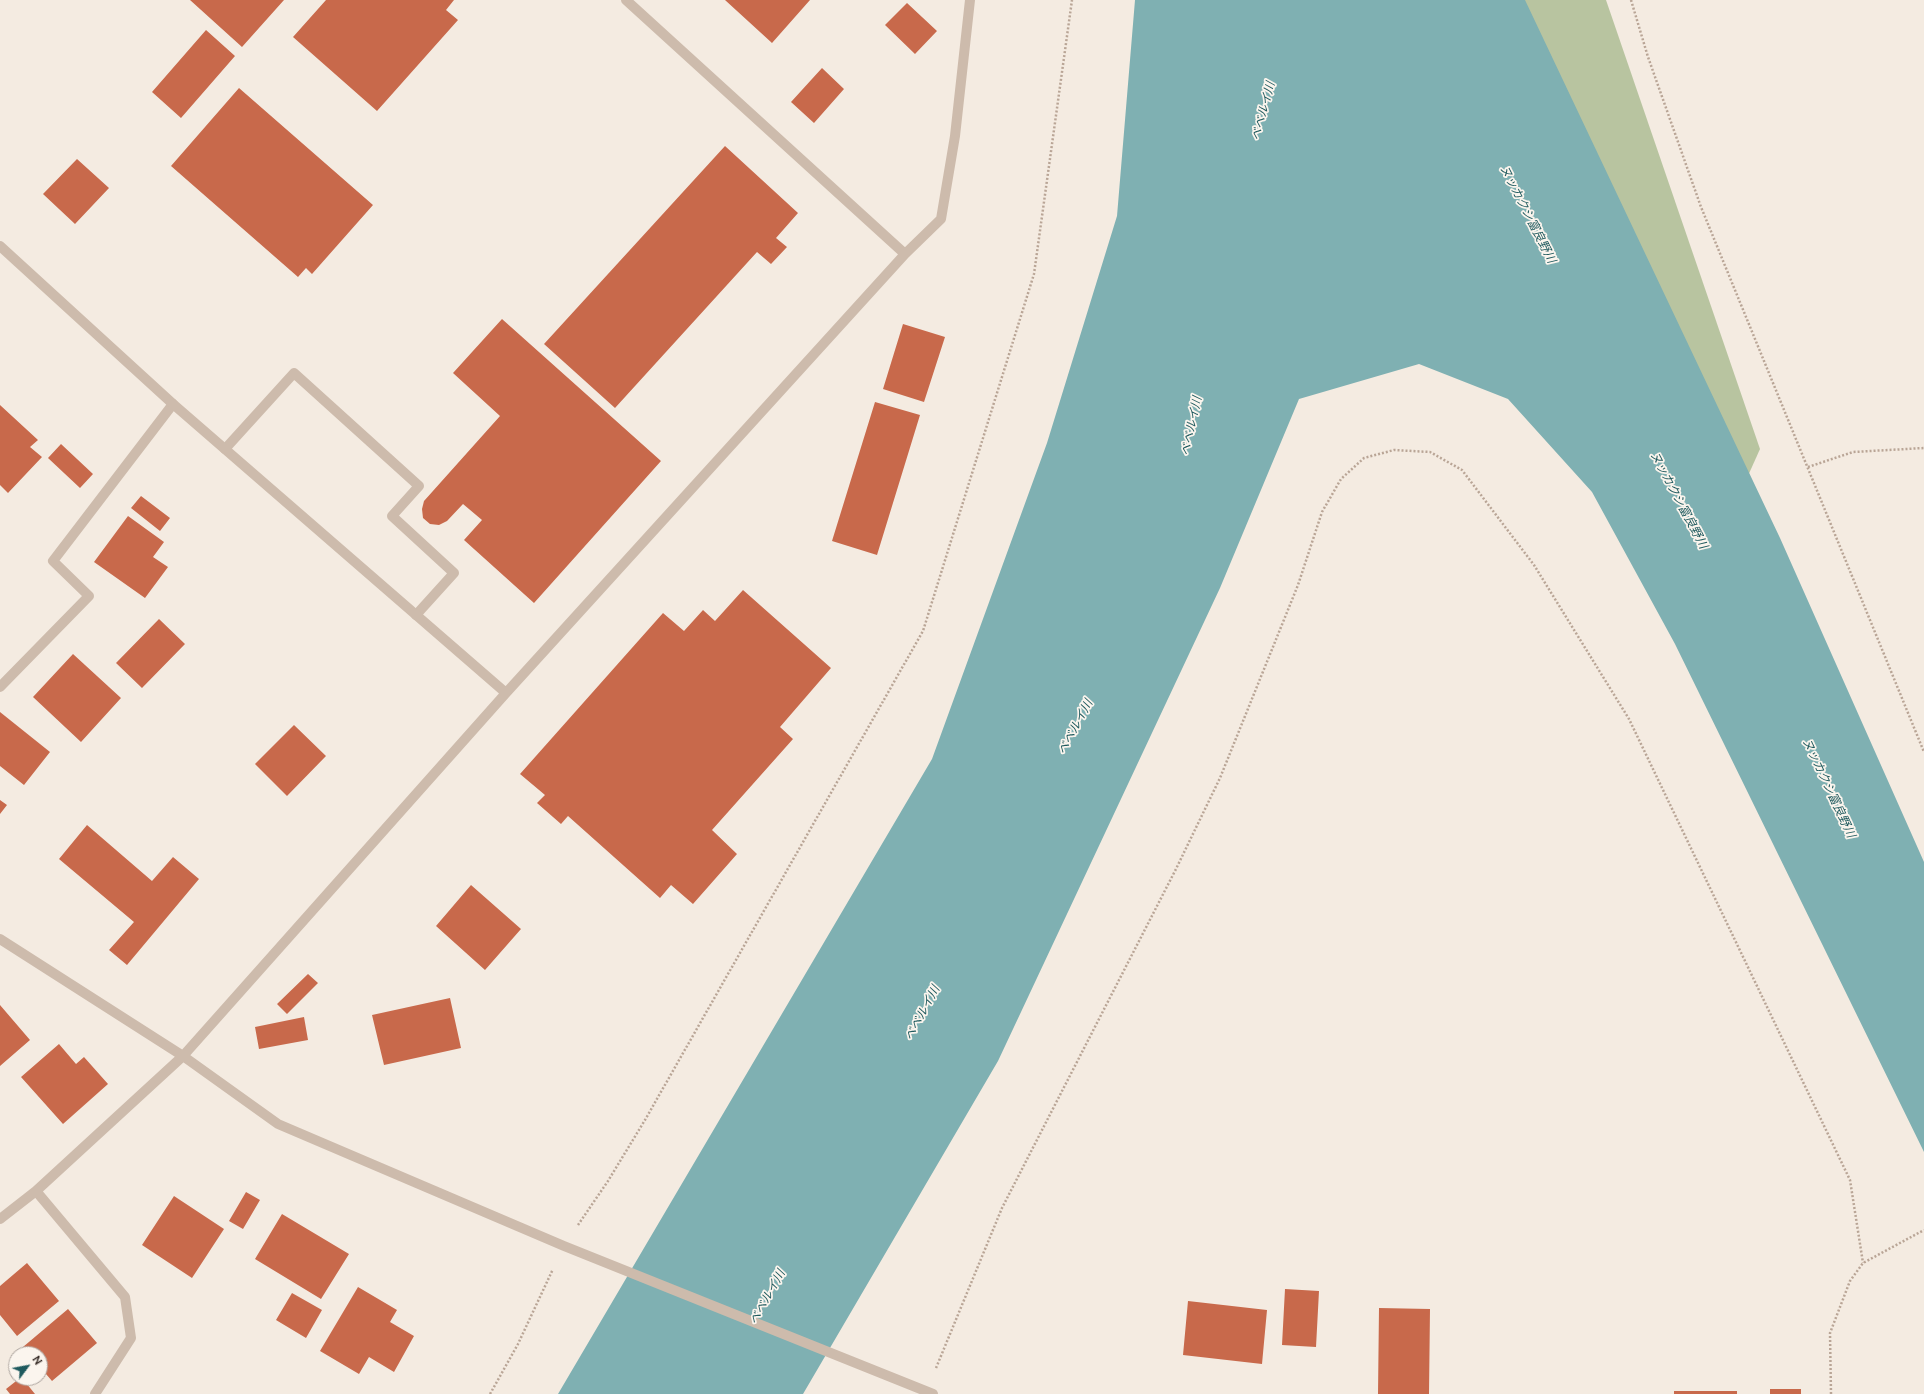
<!DOCTYPE html>
<meta charset="utf-8">
<style>
body{margin:0}
#map{position:relative;width:1924px;height:1394px;overflow:hidden;background:#f4ebe1;font-family:Ubuntu,sans-serif}
canvas{display:block}
.north{position:absolute;left:8px;top:1346px;width:40px;height:40px;box-sizing:border-box;background:#fbf5ee;border:1px solid #aea6a0;border-radius:50%;rotate:58deg;font-size:11px;font-weight:700;line-height:16px;text-align:center;color:#3b302b}
.north::after{content:'';display:block;margin:auto;width:14px;height:18px;background:#1f5a5e;clip-path:polygon(50% 0,100% 100%,50% 72%,0 100%)}
</style>
<div id="map">
<canvas width="1924" height="1394"></canvas>
<div class="north">N</div>
</div>
<script>
const context = document.querySelector('canvas').getContext('2d');
context.lineJoin = 'round';
function paint(path, color) { context.fillStyle = color; context.fill(path, 'evenodd'); }
const poly = rows => new Path2D(rows.map(r => 'M' + r).join(''));
function strokePath(path, color, width, dash) { context.strokeStyle = color; context.lineWidth = width; context.lineCap = dash ? 'butt' : 'round'; context.setLineDash(dash || []); context.stroke(path); }
function drawText(font, color, halo, rows, align = 'center') {
  context.font = font + ' Ubuntu,"Noto Sans JP",sans-serif'; context.lineWidth = 3.5; context.setLineDash([]); context.textBaseline = 'middle'; context.strokeStyle = halo; context.fillStyle = color; for (const [text, x, y, turn = 0] of rows) {
    context.save(); context.translate(x, y); context.rotate((+turn || 0) * Math.PI / 180); context.textAlign = isNaN(turn) ? turn : align; if (halo) context.strokeText(text, 0, 0); context.fillText(text, 0, 0); context.restore();
  }
}
paint(poly([
 [1463,0,1606,0,1760,449,1738,498]
]), '#b8c4a0');
paint(poly([
 [1135,0,1525,0,1780,538,1924,862,1924,1152,1675,644,1592,492,1508,399,1419,364,1299,399,1220,588,998,1061,803,1394,558,1394,932,759,1047,443,1117,216]
]), '#7fb0b2');
paint(poly([
 [190,0,284,0,242,47],
 [326,0,454,0,446,10,458,20,377,111,293,37],
 [725,0,810,0,772,43],
 [907,3,937,31,915,54,885,25],
 [206,30,235,56,181,118,152,92],
 [822,68,844,89,814,123,791,102],
 [239,88,373,205,312,274,306,268,298,277,171,166],
 [725,146,798,213,776,238,787,247,771,264,757,252,615,408,544,344],
 [77,159,109,188,75,224,43,194],
 [502,319,661,461,534,603,464,540,482,520,463,504,447,521,439,525,430,524,423,518,422,509,424,501,500,416,453,373],
 [903,324,945,337,924,402,883,389],
 [875,402,920,415,877,555,832,541],
 [0,405,38,440,30,447,42,457,8,493,0,485],
 [61,444,93,474,80,488,48,458],
 [141,496,170,518,160,531,131,508],
 [128,516,164,542,153,557,168,567,145,598,94,562],
 [743,590,831,668,780,727,793,739,712,830,737,854,693,904,671,885,660,898,568,816,561,824,537,803,545,795,520,774,663,613,684,631,703,610,715,621],
 [159,619,185,644,142,688,116,663],
 [73,654,121,698,81,742,33,697],
 [0,712,50,752,24,785,0,766],
 [294,725,326,756,287,796,255,764],
 [0,800,7,805,0,814],
 [87,825,152,881,173,857,199,879,127,965,109,950,134,922,59,859],
 [471,885,521,929,485,970,436,926],
 [308,974,318,983,287,1014,277,1004],
 [450,998,461,1048,384,1065,372,1015],
 [0,1005,30,1040,0,1066],
 [304,1017,308,1040,259,1049,255,1027],
 [59,1044,76,1064,84,1057,108,1084,63,1124,21,1077],
 [246,1192,260,1200,243,1229,229,1221],
 [174,1196,224,1229,192,1278,142,1245],
 [282,1214,349,1254,321,1299,255,1259],
 [27,1263,59,1301,17,1336,0,1315,0,1286],
 [358,1287,397,1310,390,1322,414,1336,394,1372,369,1357,359,1374,320,1351],
 [1285,1289,1319,1291,1316,1347,1282,1345],
 [292,1293,322,1310,306,1338,276,1320],
 [1188,1301,1267,1310,1262,1364,1183,1355],
 [1379,1308,1430,1309,1429,1394,1378,1394],
 [68,1309,97,1343,52,1381,40,1367,40,1354,29,1354,23,1347],
 [20,1378,22,1378,35,1394,10,1394,6,1389],
 [1770,1389,1801,1389,1801,1394,1770,1394],
 [1674,1391,1737,1391,1737,1394,1674,1394]
]), '#c8694b');
strokePath(poly([
 [1631,0,1648,57,1701,207,1924,752],
 [1808,467,1853,452,1924,448],
 [578,1225,608,1181,645,1120,923,631,1034,274,1072,0],
 [936,1368,1002,1208,1176,869,1220,778,1298,585,1322,512,1341,479,1364,458,1394,450,1430,452,1462,470,1534,565,1629,719,1850,1180,1863,1263],
 [490,1394,518,1344,553,1269],
 [1831,1394,1830,1333,1850,1281,1863,1263,1924,1230]
]), '#b9a596', 2.5, [2, 2]);
strokePath(poly([
 [225,449,294,373,419,486,392,516,454,573,416,615],
 [0,687,89,596,53,561,173,404]
]), '#cdbbac', 10);
strokePath(poly([
 [626,0,905,254],
 [0,246,173,404,506,693],
 [0,939,183,1056,278,1124,564,1246,933,1394],
 [36,1191,125,1297,131,1338,95,1394],
 [0,1219,36,1191,183,1056,506,693,905,254,941,219,955,136,970,0]
]), '#cdbbac', 10);
drawText('italic 12px', '#1f5a5e', '#fbf5ee', [
 ["ベベルイ川",1263,111,-75],
 ["ヌッカクシ富良野川",1528,214,63],
 ["ベベルイ川",1191,426,-78],
 ["ヌッカクシ富良野川",1679,500,62],
 ["ベベルイ川",1075,727,-62],
 ["ヌッカクシ富良野川",1829,788,65],
 ["ベベルイ川",922,1013,-62],
 ["ベベルイ川",767,1297,-61]
]);
</script>
